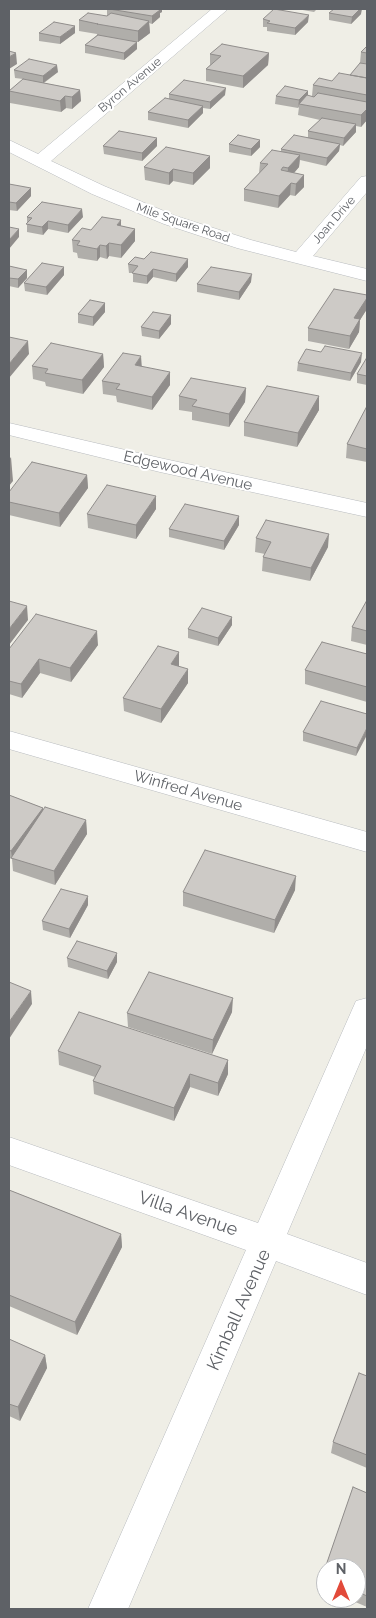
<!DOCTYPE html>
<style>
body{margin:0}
#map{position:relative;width:376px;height:1618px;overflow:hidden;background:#efeee6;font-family:Raleway,sans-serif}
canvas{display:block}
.frame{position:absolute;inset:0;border:10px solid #5e6166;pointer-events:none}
.north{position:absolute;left:316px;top:1558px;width:50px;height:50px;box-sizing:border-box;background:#fff;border:1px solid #bfc0c2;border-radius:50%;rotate:0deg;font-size:14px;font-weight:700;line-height:20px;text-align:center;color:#5e6166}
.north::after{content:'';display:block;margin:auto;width:18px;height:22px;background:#e24a3a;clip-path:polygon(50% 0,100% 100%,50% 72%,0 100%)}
</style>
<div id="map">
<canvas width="376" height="1618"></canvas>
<div class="frame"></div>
<div class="north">N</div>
</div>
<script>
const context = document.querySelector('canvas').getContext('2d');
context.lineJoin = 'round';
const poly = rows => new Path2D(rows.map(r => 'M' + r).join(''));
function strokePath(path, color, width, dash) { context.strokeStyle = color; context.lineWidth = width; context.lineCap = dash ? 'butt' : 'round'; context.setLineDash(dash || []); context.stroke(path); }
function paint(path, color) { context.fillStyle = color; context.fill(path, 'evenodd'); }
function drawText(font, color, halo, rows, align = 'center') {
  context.font = font + ' Raleway,sans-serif'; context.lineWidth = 4; context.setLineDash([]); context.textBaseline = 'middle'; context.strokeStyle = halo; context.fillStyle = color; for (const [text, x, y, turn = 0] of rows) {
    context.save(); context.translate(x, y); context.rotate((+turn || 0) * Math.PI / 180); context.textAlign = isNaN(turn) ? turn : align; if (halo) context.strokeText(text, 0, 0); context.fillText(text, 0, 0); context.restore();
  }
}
const minor = poly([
 [212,9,228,9,51,161,104,186,176,216,251,240,296,252,361,177,367,176,367,192,313,256,367,269,367,281,237,248,164,224,92,194,9,152,9,140,38,154,212,9],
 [9,423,160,458,367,503,367,517,160,472,9,435,9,423],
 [9,731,367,832,367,852,9,749,9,731],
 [367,998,367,1046,287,1234,367,1263,367,1295,276,1261,128,1609,88,1609,246,1250,9,1165,9,1137,258,1223,352,1010,356,1001,367,998]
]);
strokePath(minor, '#b8bbbf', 1);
paint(minor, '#fff');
paint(poly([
 [107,9,162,12,160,13,160,17,152,24,149,23,150,33,138,42,137,42,137,49,124,60,85,53,85,45,97,35,97,34,79,31,79,20,107,16,108,16,107,16],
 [297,9,317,9,314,12],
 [329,13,361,14,351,24,329,20],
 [263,19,308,22,295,35,267,31,267,27,263,27],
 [39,33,75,33,60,44,39,41],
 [367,46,367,120,361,127,356,126,356,132,343,146,340,145,339,151,326,166,300,160,299,167,294,173,304,175,304,187,295,196,290,195,278,208,244,201,244,189,259,173,260,163,281,151,281,149,308,137,308,131,320,120,298,115,299,107,298,108,275,104,276,96,312,96,313,85,332,81,350,75,360,63,361,52],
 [269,53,268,65,243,88,206,81,206,69,210,65,210,54],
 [14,70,58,72,44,83,80,90,81,101,72,109,66,108,61,112,10,103,9,91,23,79,15,78],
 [169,94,225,95,210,109,203,108,203,113,188,128,148,120,148,112,169,99],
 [157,138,157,146,142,161,104,154,103,146],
 [260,140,260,147,251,156,229,152,229,144],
 [210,156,210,168,193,185,173,181,169,185,145,180,144,167],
 [9,184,31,196,17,211,9,210],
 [27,217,83,217,68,233,48,229,43,235,27,232],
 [121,226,135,229,135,241,121,258,109,256,107,259,100,257,97,261,78,258,77,253,73,252,72,240,91,230],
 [128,264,188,267,176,282,153,277,147,284,133,282,133,273,129,273],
 [9,266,27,278,18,288,9,286],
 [64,267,64,275,47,295,25,291,24,283],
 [251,282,239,300,197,292,197,284],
 [367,295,367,309,360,320,359,332,349,349,308,341,308,328],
 [105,303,105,312,93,326,78,323,78,314],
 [171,315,171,324,159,339,142,336,141,327],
 [103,354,104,367,83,394,46,386,45,382,33,379,32,366],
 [367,359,367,385,357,383,357,374],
 [361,362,350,381,297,371,298,363],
 [142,366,170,385,152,410,117,402,116,396,103,394,102,381],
 [246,388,245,402,229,427,192,420,192,412,179,410,179,396],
 [319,396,319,410,297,447,244,436,244,422],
 [367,406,367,462,346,458,347,444],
 [87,475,88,488,60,527,9,515,9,492],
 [156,509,136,539,88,528,87,514],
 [239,516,239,525,224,550,169,537,169,529],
 [256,538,328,547,310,581,262,571,263,557,265,554,255,552],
 [367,600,367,645,351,641,352,627],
 [232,625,218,646,188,638,188,629],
 [98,645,71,682,40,673,22,698,9,694,9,649],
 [367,654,367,702,305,684,305,670],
 [179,666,188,683,161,723,124,711,123,698],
 [367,714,356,756,303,741,303,732],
 [9,795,43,808,43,810,86,820,87,834,55,885,13,871,12,859,9,858],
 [295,890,274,933,183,906,183,892],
 [88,905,70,938,43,930,42,921],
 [67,958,117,962,108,979,68,967],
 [232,1012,212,1054,128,1027,127,1013],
 [58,1051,228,1060,228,1074,218,1096,190,1087,174,1121,94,1094,93,1081,95,1077,59,1065],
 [9,1190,121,1234,122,1247,77,1335,9,1306],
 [9,1339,45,1355,47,1368,20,1421,9,1416],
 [367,1376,367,1468,331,1453,333,1442],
 [353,1487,367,1493,367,1607,346,1598,356,1598,356,1568,326,1568,326,1590,320,1587,322,1577]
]), '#b0aeaa');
paint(poly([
 [157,9,162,9,162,12,160,13,160,17,152,24,152,16],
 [360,9,362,9,361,14,351,24,352,17],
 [309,15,308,22,295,35,295,28],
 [149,21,150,33,138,42,138,31],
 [75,26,75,33,60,44,60,37],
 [137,42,137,49,124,60,124,53],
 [16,53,17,64,9,69,9,57],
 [269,53,268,65,243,88,243,76],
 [57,65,58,72,43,83,43,76],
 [226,88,225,95,210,109,210,102],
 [80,90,81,101,72,109,72,97],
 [308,91,308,98,299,104,298,108,299,100],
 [65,96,66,108,61,112,60,101],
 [203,106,203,113,188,128,188,120],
 [367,109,367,120,361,127,361,115],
 [356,124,356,132,343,146,344,138],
 [157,138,157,146,142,161,142,153],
 [260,140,260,147,251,156,251,149],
 [340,144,339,151,326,166,327,158],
 [300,155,299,167,287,181,288,168],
 [210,156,210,168,193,185,193,173],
 [173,169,173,181,169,185,169,173],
 [304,175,304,187,295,196,296,184],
 [291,183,290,195,278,208,279,196],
 [31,188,31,196,17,211,16,203],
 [82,209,83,217,68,233,68,225],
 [121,220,121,233,117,225],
 [48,221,48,229,43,235,42,227],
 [19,229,19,237,9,249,9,240],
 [135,229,135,241,121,258,121,245],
 [109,243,109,256,107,259,106,246],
 [100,245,100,257,97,261,97,249],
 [188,259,188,267,176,282,176,274],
 [64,267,64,275,47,295,46,287],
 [153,269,153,277,147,284,147,276],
 [27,270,27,278,18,288,18,279],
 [252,274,251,282,239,300,239,292],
 [367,298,367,309,360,320,359,332,349,349,350,336,354,318],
 [105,303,105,312,93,326,93,317],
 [171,315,171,324,159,339,159,331],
 [28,341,29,354,9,378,9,364],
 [362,353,361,362,350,381,351,373],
 [103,354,104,367,83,394,82,380],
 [141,356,142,369,135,365],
 [170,372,170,385,152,410,152,397],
 [246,388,245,402,229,427,229,414],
 [319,396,319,410,297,447,298,433],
 [11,457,13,481,9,486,9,460],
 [87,475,88,488,60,527,59,513],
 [156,496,156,509,136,539,136,525],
 [239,516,239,525,224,550,224,541],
 [329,534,328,547,310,581,311,568],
 [27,606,28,620,9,645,9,629],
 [232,617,232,625,218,646,218,638],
 [97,631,98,645,71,682,70,668],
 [179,652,179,666,171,678,171,664],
 [39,659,40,673,22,698,21,684],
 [188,669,188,683,161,723,161,709],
 [367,728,367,735,356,756,357,748],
 [43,808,44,817,12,858,11,851],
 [86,820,87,834,55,885,54,871],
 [296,876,295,890,274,933,275,920],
 [88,896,88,905,70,938,69,929],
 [117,953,117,962,108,979,107,971],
 [31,991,32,1004,9,1039,9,1022],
 [233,998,232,1012,212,1054,213,1040],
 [228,1060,228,1074,218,1096,218,1083],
 [190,1074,190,1087,174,1121,174,1108],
 [121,1234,122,1247,77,1335,75,1322],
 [45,1355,47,1368,20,1421,18,1407]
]), '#908d8b');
const building = poly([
 [109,9,157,9,160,10,152,16,109,9],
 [274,9,309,15,295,28,267,23,270,21,263,19,274,9],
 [334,9,360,9,352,17,329,13,334,9],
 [88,13,107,16,111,13,149,21,138,31,97,24,98,24,79,20,88,13],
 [54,22,75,26,60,37,39,33,54,22],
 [98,35,137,42,124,53,85,45,98,35],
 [222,44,269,53,243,76,206,69,221,56,210,54,222,44],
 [367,46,367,53,361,52,367,46],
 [9,51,16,53,9,57,9,51],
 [29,59,57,65,43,76,14,70,29,59],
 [360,63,367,64,367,78,350,75,360,63],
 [339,73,367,78,367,95,313,85,319,78,332,81,339,73],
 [23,79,80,90,72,97,65,96,60,101,9,91,23,79],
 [184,80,226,88,210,102,169,94,184,80],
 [285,86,308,91,299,100,276,96,285,86],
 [318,93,367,102,367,109,361,115,299,104,307,95,314,97,318,93],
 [165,98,203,106,188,120,148,112,165,98],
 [322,118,356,124,344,138,308,131,322,118],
 [119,131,157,138,142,153,103,146,119,131],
 [238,135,260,140,251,149,229,144,238,135],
 [294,135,340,144,327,158,281,149,294,135],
 [166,147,210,156,193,173,173,169,169,173,144,167,166,147],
 [272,150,300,155,288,168,283,167,281,170,304,175,296,184,291,183,279,196,244,189,268,164,260,163,272,150],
 [9,184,31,188,16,203,9,202,9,184],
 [42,202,82,209,68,225,48,221,42,227,26,224,32,218,27,217,42,202],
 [102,217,121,220,117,225,135,229,121,245,109,243,106,246,100,245,97,249,77,245,80,241,72,240,82,228,91,230,102,217],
 [9,227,19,229,9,240,9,227],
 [151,252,188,259,176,274,153,269,147,276,132,273,138,266,128,264,135,257,144,259,151,252],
 [42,263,64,267,46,287,24,283,42,263],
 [9,266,27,270,18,279,9,278,9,266],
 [211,267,252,274,239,292,197,284,211,267],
 [334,289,367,295,367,298,354,318,360,319,350,336,308,328,334,289],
 [90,300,105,303,93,317,78,314,90,300],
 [153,312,171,315,159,331,141,327,153,312],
 [9,337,28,341,9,364,9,337],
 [51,343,103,354,82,380,45,373,48,369,32,366,51,343],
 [325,346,362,353,351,373,298,363,306,349,321,352,325,346],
 [123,353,141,356,135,365,170,372,152,397,116,389,120,384,102,381,123,353],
 [366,359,367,359,367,376,357,374,366,359],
 [191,378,246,388,229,414,192,406,197,400,179,396,191,378],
 [267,386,319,396,298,433,244,422,267,386],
 [367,406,367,449,347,444,367,406],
 [32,462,87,475,59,513,9,502,9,492,32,462],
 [107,485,156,496,136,525,87,514,107,485],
 [185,504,239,516,224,541,169,529,185,504],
 [266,520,329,534,311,568,263,557,271,542,256,538,266,520],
 [367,600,367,631,352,627,367,600],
 [9,601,27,606,9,629,9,601],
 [202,608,232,617,218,638,188,629,202,608],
 [36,614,97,631,70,668,39,659,21,684,9,681,9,649,36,614],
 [322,642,367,654,367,687,305,670,322,642],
 [158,646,179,652,171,664,188,669,161,709,123,698,158,646],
 [321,701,367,714,367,728,357,748,303,732,321,701],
 [9,795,43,808,11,851,9,850,9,795],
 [45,807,86,820,54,871,11,858,45,807],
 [205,850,296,876,275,920,183,892,205,850],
 [61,889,88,896,69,929,42,921,61,889],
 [77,941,117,953,107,971,67,958,77,941],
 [149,972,233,998,213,1040,127,1013,149,972],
 [9,982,31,991,9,1022,9,982],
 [79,1012,228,1060,218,1083,190,1074,174,1108,93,1081,101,1066,58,1051,79,1012],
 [9,1190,121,1234,75,1322,9,1295,9,1190],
 [9,1339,45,1355,18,1407,9,1404,9,1339],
 [359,1373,367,1376,367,1455,333,1442,359,1373],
 [353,1487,367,1493,367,1596,356,1591,356,1568,326,1568,326,1578,322,1577,353,1487]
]);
paint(building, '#cdcac6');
strokePath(building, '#908d8b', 1);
drawText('12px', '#5e6166', '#fff', [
 ["Byron Avenue",130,85,-40],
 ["Joan Drive",334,220,-49],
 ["Mile Square Road",183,223,19]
]);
drawText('15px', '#5e6166', '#fff', [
 ["Edgewood Avenue",188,471,13],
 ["Winfred Avenue",188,791,16]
]);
drawText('18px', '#5e6166', '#fff', [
 ["Villa Avenue",188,1214,19],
 ["Kimball Avenue",239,1310,-66]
]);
</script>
